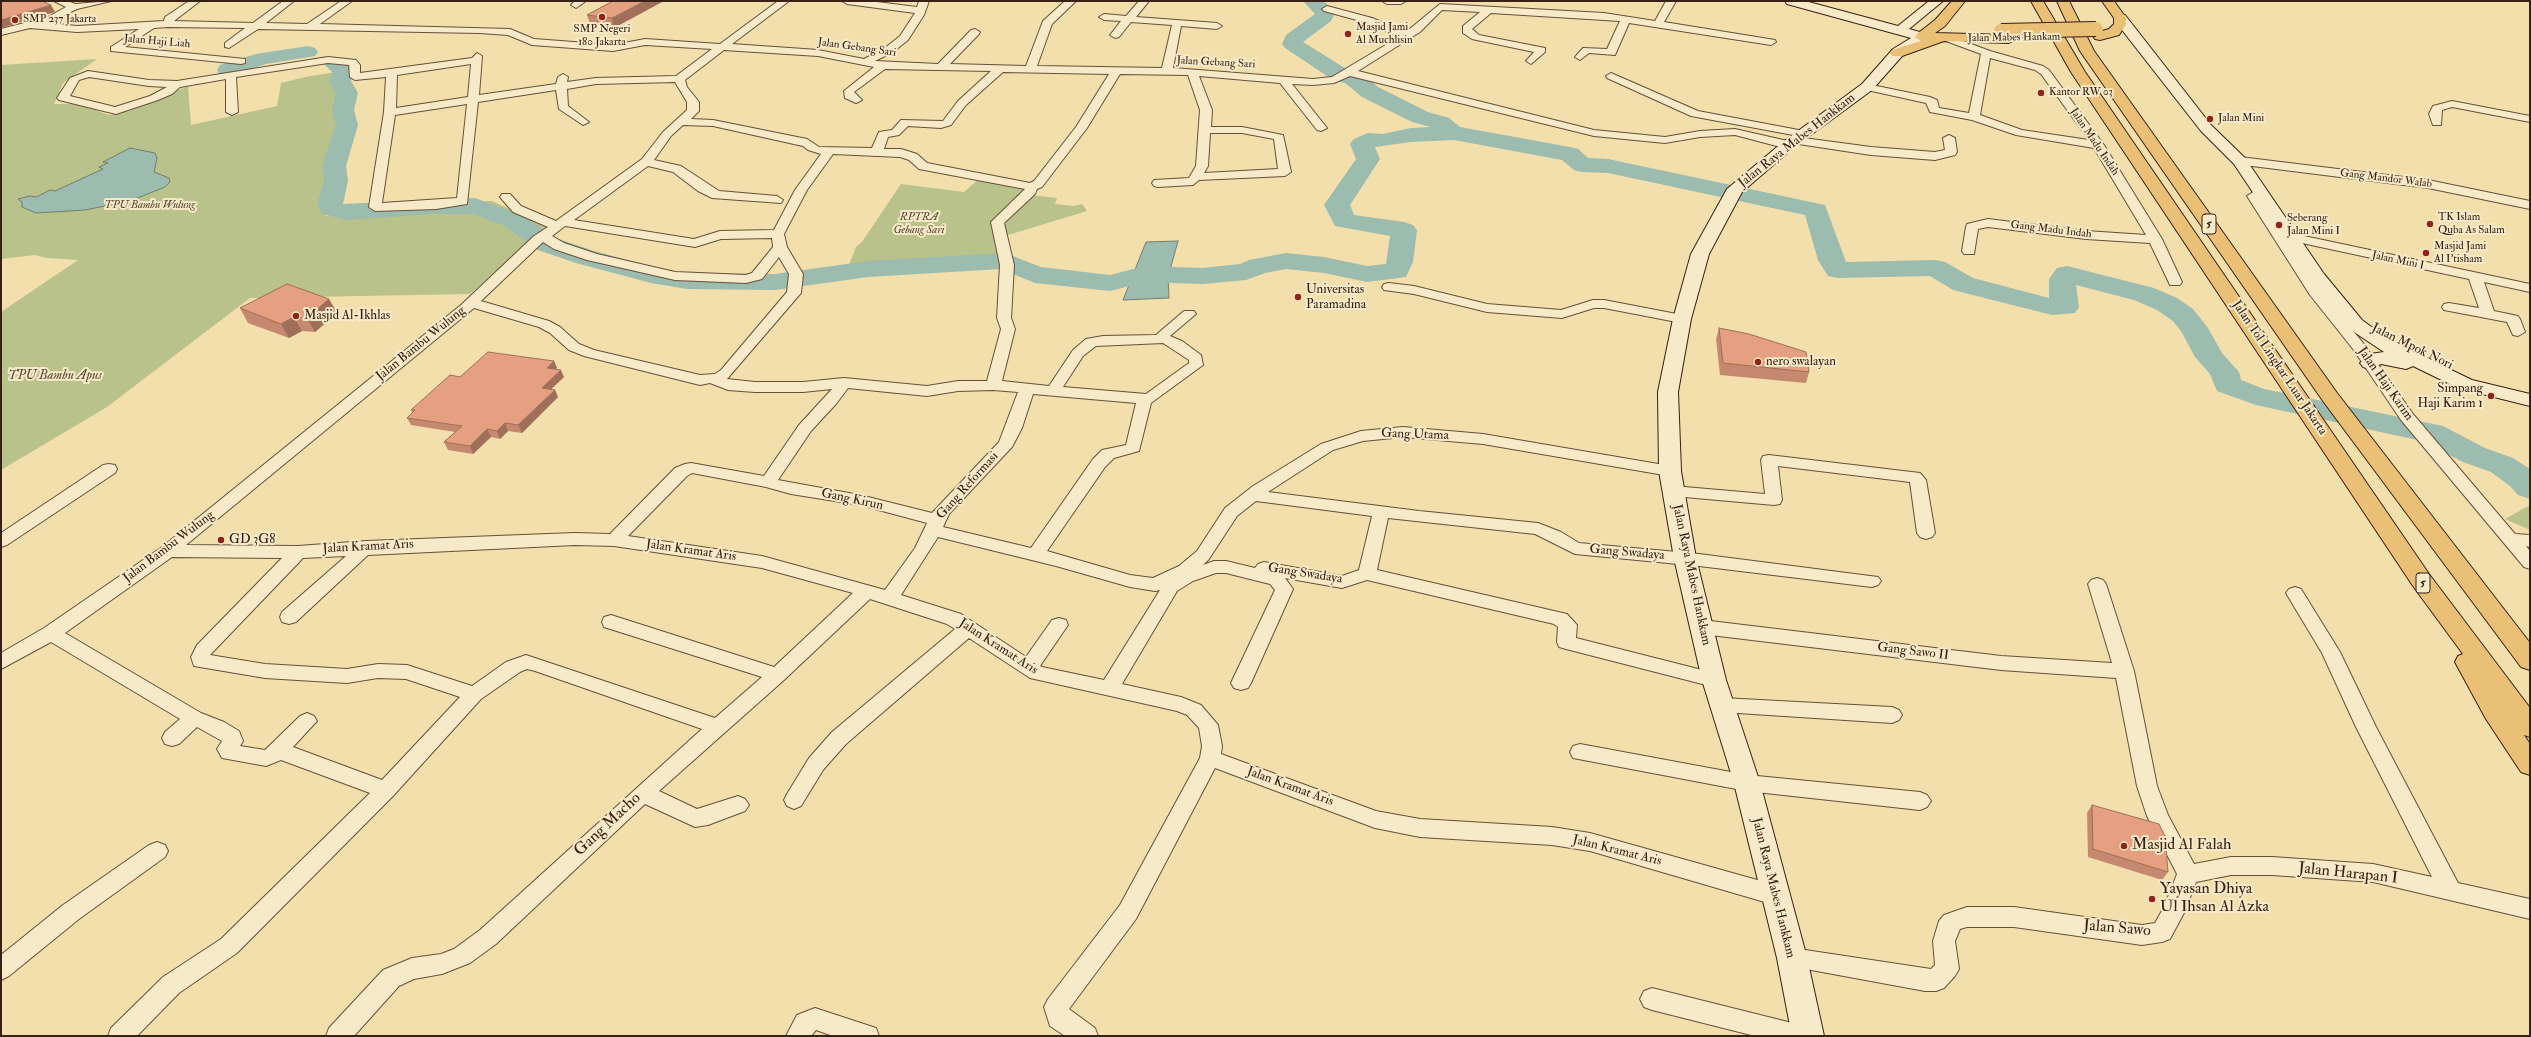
<!DOCTYPE html>
<style>
body{margin:0}
#map{position:relative;width:2531px;height:1037px;overflow:hidden;background:#f2dfac;font-family:"IM FELL Double Pica",serif}
canvas{display:block}
.frame{position:absolute;inset:0;border:2px solid #382014;pointer-events:none}
</style>
<div id="map">
<canvas width="2531" height="1037"></canvas>
<div class="frame"></div>
</div>
<script>
const context = document.querySelector('canvas').getContext('2d');
context.lineJoin = 'round';
function paint(path, color) { context.fillStyle = color; context.fill(path, 'evenodd'); }
const poly = rows => new Path2D(rows.map(r => 'M' + r).join(''));
function strokePath(path, color, width, dash) { context.strokeStyle = color; context.lineWidth = width; context.lineCap = dash ? 'butt' : 'round'; context.setLineDash(dash || []); context.stroke(path); }
function drawText(font, color, halo, rows, align = 'center') {
  context.font = font + ' "IM FELL Double Pica",serif'; context.lineWidth = 4; context.setLineDash([]); context.textBaseline = 'middle'; context.strokeStyle = halo; context.fillStyle = color; for (const [text, x, y, turn = 0] of rows) {
    context.save(); context.translate(x, y); context.rotate((+turn || 0) * Math.PI / 180); context.textAlign = isNaN(turn) ? turn : align; if (halo) context.strokeText(text, 0, 0); context.fillText(text, 0, 0); context.restore();
  }
}
paint(poly([
 [97,59,63,83,54,104,78,104,109,115,130,111,188,86,191,125,277,106,281,83,305,77,342,71,326,216,423,203,492,201,549,227,470,294,250,298,107,407,1,470,1,312,78,260,47,258,35,255,1,259,1,65],
 [979,179,1028,189,1030,195,1057,198,1055,204,1074,206,1082,204,1087,211,995,239,1000,259,848,267,856,247,862,242,901,184,964,192],
 [2530,505,2530,530,2505,519]
]), '#b9c28a');
const water = poly([
 [130,148,155,153,157,158,154,172,169,178,170,182,165,187,130,201,85,210,36,213,22,207,22,202,18,199,30,196,36,197,50,190,55,191,103,169,99,167,108,163,103,162,130,148],
 [1178,241,1168,277,1169,298,1123,300,1146,242,1178,241]
]);
paint(water, '#9bbcae');
strokePath(water, '#737e70', 1);
paint(poly([
 [1303,1,1324,1,1335,13,1331,21,1303,42,1348,70,1361,73,1378,87,1428,112,1449,118,1460,127,1570,147,1578,149,1588,158,1608,159,1825,205,1846,262,1935,260,1945,262,1973,278,2049,298,2049,279,2057,268,2067,266,2154,288,2177,298,2193,309,2208,328,2222,353,2239,372,2241,380,2264,389,2443,426,2485,448,2513,458,2530,469,2530,499,2518,495,2510,486,2491,472,2463,462,2422,441,2256,405,2217,391,2210,374,2195,357,2181,331,2173,321,2157,310,2134,300,2076,285,2079,307,2075,313,2052,315,1953,290,1930,276,1838,278,1828,276,1818,260,1805,215,1608,173,1582,172,1574,170,1562,160,1454,140,1411,142,1375,147,1380,159,1350,205,1354,215,1404,222,1413,225,1417,230,1413,262,1406,277,1367,282,1324,273,1286,269,1265,273,1246,280,1203,284,1145,282,1110,291,1035,283,1001,269,868,277,775,290,687,289,651,283,576,263,538,250,503,225,472,214,432,214,346,220,323,214,317,205,324,181,322,166,336,125,332,110,336,93,329,81,333,73,324,64,328,60,335,58,342,60,355,71,351,81,358,93,354,110,358,125,346,166,348,181,343,204,475,198,521,215,556,238,594,251,662,269,687,273,775,274,868,261,1005,253,1041,267,1110,275,1145,266,1203,268,1240,264,1249,260,1286,253,1324,257,1367,266,1386,264,1390,236,1335,226,1324,205,1356,159,1350,144,1354,139,1368,133,1383,134,1411,128,1431,127,1412,122,1362,97,1345,83,1333,80,1285,48,1282,44,1286,35,1315,14,1303,1],
 [308,46,315,48,318,52,315,56,266,64,228,76,220,75,217,70,220,65,256,54,308,46]
]), '#9bbcae');
const street = poly([
 [54,1,68,1,75,4,111,1,77,9,47,23,77,26,164,21,165,17,189,1,200,1,174,21,253,23,283,1,294,1,266,23,307,24,341,1,352,1,320,24,510,29,534,39,613,45,645,39,720,44,778,1,789,1,732,44,818,50,864,59,885,48,900,36,915,13,847,4,842,1,869,1,917,7,919,1,929,1,924,15,908,40,893,52,875,61,938,64,971,30,975,29,980,32,979,34,950,64,1026,66,1043,21,1065,1,1076,1,1052,24,1037,66,1162,68,1172,25,1131,22,1119,37,1115,38,1110,35,1121,21,1104,20,1099,17,1104,14,1126,16,1139,1,1149,1,1136,17,1217,23,1222,26,1217,29,1181,26,1173,68,1313,79,1332,77,1399,37,1364,22,1324,11,1322,9,1327,6,1372,18,1406,32,1440,4,1604,13,1655,21,1666,1,1676,1,1664,22,1775,40,1776,42,1771,45,1629,23,1615,55,1589,53,1580,60,1575,57,1583,48,1607,49,1620,21,1491,13,1472,29,1479,35,1545,48,1545,52,1531,64,1526,61,1534,52,1472,39,1463,33,1463,26,1480,12,1442,10,1420,32,1358,71,1594,130,1665,137,1700,131,1735,129,1792,142,1792,138,1796,137,1871,147,1935,152,1945,150,1943,138,1949,135,1955,138,1957,152,1955,155,1935,160,1871,155,1792,143,1792,147,1788,149,1735,135,1700,137,1665,143,1594,136,1350,76,1334,83,1313,85,1292,84,1327,128,1321,131,1317,130,1280,83,1199,76,1212,110,1211,127,1242,127,1283,135,1291,172,1285,176,1199,180,1193,185,1158,187,1154,186,1152,183,1154,180,1189,178,1196,166,1200,110,1188,75,1120,74,1087,128,1042,187,1037,189,1035,194,1004,223,1014,265,1011,318,1015,329,1002,381,1049,386,1073,350,1086,339,1103,336,1156,335,1184,311,1194,311,1196,314,1170,336,1182,341,1201,355,1203,365,1151,403,1139,451,1114,458,1105,467,1047,551,1130,575,1153,578,1179,566,1197,551,1225,508,1253,486,1321,444,1361,431,1403,427,1483,434,1670,466,1676,467,1678,471,1676,475,1670,476,1483,444,1403,437,1363,441,1333,450,1268,492,1419,511,1538,523,1561,532,1579,543,1699,554,1878,577,1881,581,1878,585,1872,587,1699,566,1575,554,1535,534,1388,518,1377,570,1567,614,1577,625,1576,638,1714,673,1721,675,1724,680,1721,685,1714,687,1566,649,1559,647,1557,642,1558,627,1554,624,1367,580,1342,588,1285,578,1293,589,1251,683,1248,688,1241,690,1234,688,1231,683,1275,590,1270,584,1226,573,1216,573,1193,581,1177,591,1122,684,1181,697,1201,705,1218,725,1222,746,1221,754,1376,811,1420,819,1552,827,1590,833,1775,885,1783,888,1786,895,1783,902,1775,905,1590,851,1552,845,1420,837,1375,828,1215,768,1136,919,1069,1009,1095,1028,1098,1036,1065,1036,1050,1026,1044,1007,1048,999,1120,905,1200,758,1202,746,1199,728,1187,715,1177,711,1030,678,969,638,846,744,823,770,801,806,794,809,787,806,784,800,787,794,809,758,832,732,955,629,947,624,870,599,784,680,659,791,697,809,738,796,745,799,749,805,745,811,708,825,695,827,645,804,496,944,470,963,442,974,414,979,399,986,354,1036,326,1036,329,1028,383,970,412,958,441,954,454,949,480,930,702,729,535,671,527,669,520,672,481,699,393,796,237,953,179,993,137,1036,108,1036,111,1028,163,977,221,939,370,793,281,760,266,766,222,758,217,749,222,741,197,727,179,744,172,746,165,744,162,738,165,732,180,719,51,642,1,669,1,653,44,628,162,547,461,305,534,236,548,227,513,212,500,197,502,194,510,194,521,206,556,221,642,159,663,132,687,110,687,102,675,82,596,84,567,89,568,106,589,122,583,125,559,109,556,90,478,102,467,204,436,209,375,211,369,207,384,112,386,77,355,80,350,77,349,65,328,63,236,77,238,112,232,115,226,112,226,79,180,87,172,94,158,100,116,114,59,100,57,98,70,78,88,71,149,80,177,81,328,57,356,60,360,65,360,73,472,58,477,53,482,56,479,95,556,84,558,77,563,74,568,77,567,82,596,78,676,76,712,49,645,45,613,51,532,45,508,35,480,33,258,29,229,48,225,47,225,43,245,28,168,27,154,28,125,47,245,59,245,63,241,64,111,51,111,47,139,29,77,32,30,28,1,35,1,29,48,17,66,7,54,1],
 [724,50,818,56,874,67,844,91,845,98,856,103,862,100,854,92,885,69,991,71,958,101,943,121,901,120,892,130,879,132,872,148,819,147,807,139,713,120,691,119,699,111,699,102,687,87,685,80,724,50],
 [471,64,468,97,396,108,397,75,471,64],
 [1003,72,1109,74,1076,127,1034,181,1030,183,927,163,917,154,901,149,884,149,888,137,899,135,908,126,941,128,951,125,966,105,1003,72],
 [89,77,149,86,167,87,150,96,115,107,70,96,79,80,89,77],
 [467,104,457,198,382,203,395,115,467,104],
 [683,125,713,126,803,146,808,150,821,154,795,190,774,230,720,231,694,239,574,220,648,166,673,172,698,191,712,198,781,203,783,200,777,196,719,191,681,166,654,160,671,136,683,125],
 [1210,133,1242,133,1274,139,1278,169,1204,173,1208,166,1210,133],
 [833,154,900,157,909,160,919,169,1025,189,991,222,1000,265,997,318,1001,329,987,381,958,381,927,386,844,378,803,382,755,382,727,379,801,293,803,274,787,247,784,234,807,190,833,154],
 [565,226,695,247,721,239,772,238,773,247,752,273,746,275,675,272,597,254,564,243,552,236,565,226],
 [543,242,554,249,587,260,675,280,746,283,762,279,779,257,789,274,787,292,721,370,715,374,700,375,594,350,579,344,560,327,549,321,481,301,543,242],
 [474,308,539,327,550,333,569,350,584,356,700,385,710,383,728,390,755,392,803,392,832,389,799,425,764,476,691,463,685,464,675,468,610,534,575,533,366,541,298,546,186,545,474,308],
 [1163,343,1189,360,1189,363,1146,394,1063,387,1083,356,1096,346,1163,343],
 [848,388,927,396,958,391,993,390,1018,392,999,442,932,513,860,495,778,480,811,431,836,404,848,388],
 [1033,394,1136,403,1126,445,1102,450,1093,459,1031,548,943,527,949,514,1012,447,1022,428,1033,394],
 [692,473,766,487,791,494,860,505,927,523,915,548,885,590,762,556,628,536,687,476,692,473],
 [1256,501,1372,516,1359,570,1342,576,1264,562,1258,564,1255,568,1226,561,1214,561,1203,565,1209,559,1237,516,1256,501],
 [938,537,1056,566,1130,587,1155,591,1160,590,1104,680,1042,667,1040,666,1068,625,1066,620,1059,618,1052,620,1026,657,961,614,901,595,938,537],
 [575,545,614,546,762,568,853,593,774,667,611,615,604,617,602,622,604,627,762,677,715,718,526,655,506,662,472,686,407,665,378,664,347,669,265,664,210,655,303,558,346,556,282,612,280,617,282,622,289,624,296,622,368,555,575,545],
 [172,557,282,558,197,645,191,657,194,666,265,678,347,683,378,678,406,679,460,697,382,780,293,747,317,721,314,716,307,713,300,716,265,750,240,746,243,741,239,731,224,722,201,713,65,633,172,557],
 [575,1,586,1,576,8,571,5,575,1],
 [1382,1,1406,1,1401,4,1387,4,1382,1],
 [1950,36,1990,51,2043,66,2049,70,2104,145,2162,239,2182,282,2180,285,2170,285,2150,243,2086,239,1988,227,1978,229,1974,254,1964,254,1962,251,1966,227,1967,224,1988,219,2086,231,2146,235,2094,148,2016,135,1972,120,1930,112,1926,103,1867,90,1862,87,1867,84,1930,97,1937,100,1939,108,1969,113,1981,54,1946,41,1945,39,1950,36],
 [1990,58,2035,70,2041,74,2089,140,2022,130,1980,115,1990,58],
 [1611,73,1698,111,1804,131,1810,134,1804,137,1691,116,1607,78,1606,76,1611,73],
 [2452,101,2530,116,2530,122,2452,107,2442,110,2441,125,2433,125,2429,114,2433,106,2452,101],
 [2240,157,2428,180,2530,201,2530,209,2428,188,2236,164,2236,158,2240,157],
 [2253,192,2257,193,2285,235,2290,233,2530,284,2530,292,2484,282,2494,311,2518,316,2520,319,2525,332,2518,336,2513,335,2507,322,2444,310,2442,307,2444,304,2449,303,2479,308,2469,279,2288,240,2322,293,2363,343,2413,414,2515,534,2530,535,2530,547,2526,546,2530,551,2530,569,2524,567,2401,420,2353,349,2310,295,2247,196,2253,192],
 [1389,283,1414,286,1487,304,1561,310,1593,300,1604,300,1682,315,1689,319,1682,323,1604,308,1594,308,1562,318,1487,312,1414,294,1384,290,1382,287,1384,284,1389,283],
 [1769,455,1920,473,1926,480,1935,533,1932,537,1926,539,1920,537,1917,533,1910,482,1778,466,1782,500,1780,504,1774,505,1673,496,1667,495,1665,491,1667,487,1673,486,1765,494,1761,460,1763,456,1769,455],
 [109,464,115,465,117,469,115,473,7,545,1,547,1,533,103,465,109,464],
 [2097,578,2103,580,2106,584,2134,671,2157,786,2168,815,2194,864,2231,857,2272,857,2373,864,2432,877,2356,727,2322,653,2286,593,2289,589,2295,587,2301,589,2340,652,2376,727,2458,883,2530,899,2530,919,2373,882,2272,875,2231,875,2196,882,2185,911,2170,939,2162,942,2142,945,2014,927,1967,927,1960,929,1955,941,1959,969,1955,976,1944,988,1936,991,1925,991,1784,965,1780,958,1784,951,1792,948,1931,969,1935,965,1933,941,1939,921,1944,915,1967,907,2014,907,2142,925,2155,923,2164,907,2177,874,2147,816,2137,786,2116,678,2001,670,1702,634,1695,632,1693,627,1695,622,1702,620,2001,656,2112,663,2088,584,2091,580,2097,578],
 [1722,698,1892,707,1899,710,1902,715,1899,720,1892,723,1722,712,1715,710,1712,705,1715,700,1722,698],
 [1580,744,1747,775,1920,792,1927,795,1931,801,1927,807,1920,810,1747,791,1573,758,1570,752,1573,746,1580,744],
 [157,842,165,845,168,851,165,857,79,919,9,976,1,980,1,955,63,905,149,845,157,842],
 [1652,988,1800,1025,1809,1028,1812,1036,1755,1036,1652,1010,1644,1007,1640,999,1644,991,1652,988],
 [815,1008,876,1028,879,1036,833,1036,816,1030,811,1036,786,1036,797,1015,815,1008]
]);
const secondary = poly([
 [1785,1,1805,1,1898,26,1929,1,1943,1,1909,29,1927,34,1929,37,1927,40,1903,55,1872,90,1793,148,1742,192,1709,254,1691,319,1678,392,1681,471,1696,558,1726,680,1760,783,1807,958,1824,1036,1792,1036,1777,958,1734,783,1702,680,1674,558,1659,471,1658,392,1673,319,1691,254,1727,189,1783,142,1862,84,1893,49,1911,38,1787,4,1785,1],
 [2120,14,2125,15,2211,125,2245,158,2324,274,2362,320,2389,340,2472,380,2530,394,2530,406,2458,388,2413,366,2406,369,2381,364,2370,369,2363,367,2360,363,2370,354,2384,352,2348,328,2312,281,2234,164,2201,131,2115,21,2114,18,2115,15,2120,14]
]);
const primary = poly([
 [1952,1,1965,1,1945,26,1935,33,2009,35,2016,39,2009,43,1944,41,1902,56,1892,56,1890,53,1892,50,1921,41,1915,37,1917,34,1935,20,1952,1],
 [2102,1,2114,1,2126,18,2126,24,2119,35,2100,40,2095,39,2093,36,2095,33,2109,29,2114,24,2114,18,2102,1]
]);
const highway = poly([
 [2031,1,2043,1,2085,72,2429,574,2530,708,2530,737,2524,735,2530,744,2530,775,2521,772,2486,719,2455,662,2458,656,2463,654,2413,586,2071,72,2031,1],
 [2057,1,2069,1,2094,51,2337,393,2530,643,2530,670,2521,667,2323,401,2080,51,2057,1]
]);
strokePath(street, '#66503a', 2);
strokePath(secondary, '#382014', 2);
strokePath(primary, '#382014', 2);
strokePath(highway, '#382014', 2);
paint(street, '#f7eac9');
paint(secondary, '#f7eac9');
paint(primary, '#e9c076');
paint(highway, '#e9c076');
const primaryBridge = poly([
 [2001,31,2096,29]
]);
strokePath(primaryBridge, '#382014', 16, []);
strokePath(primaryBridge, '#e9c076', 14);
paint(poly([
 [613,1,614,28,590,24,587,15],
 [329,299,337,313,315,332,302,331,289,338,248,323,240,308],
 [1719,328,1809,372,1806,383,1720,375,1716,339],
 [554,361,557,368,556,369,564,377,551,389,555,390,558,397,522,433,508,431,500,439,491,437,473,454,448,450,444,442,455,432,411,425,407,418,413,413,411,410,460,377],
 [2092,805,2168,872,2162,880,2088,857,2087,813]
]), '#c5896f');
paint(poly([
 [645,1,664,1,614,28,612,18],
 [51,5,55,12,1,28,1,20],
 [329,299,337,313,315,332,307,318],
 [294,317,302,331,289,338,281,324],
 [554,361,557,368,550,375,547,368],
 [561,370,564,377,545,395,542,388],
 [555,390,558,397,522,433,518,425],
 [505,423,508,431,500,439,497,431],
 [487,429,491,437,473,454,470,446]
]), '#a06f5a');
const building = poly([
 [1,1,42,1,51,5,1,20,1,1],
 [613,1,645,1,612,18,587,15,613,1],
 [287,284,329,299,307,318,294,317,281,324,240,308,287,284],
 [1719,328,1749,334,1806,352,1809,372,1723,363,1719,328],
 [488,352,554,361,547,368,561,370,542,388,555,390,518,425,505,423,497,431,487,429,470,446,444,442,462,426,407,418,415,410,411,410,450,375,460,377,488,352],
 [2092,805,2159,824,2165,836,2168,872,2093,849,2092,805]
]);
paint(building, '#e59f81');
strokePath(building, '#a06f5a', 1);
for (const [x, y, r, color] of [
 [602,17,4,"#8f2418"],
 [15,20,4,"#8f2418"],
 [1348,34,4,"#8f2418"],
 [2041,93,4,"#8f2418"],
 [2210,119,4,"#8f2418"],
 [2430,224,4,"#8f2418"],
 [2279,225,4,"#8f2418"],
 [2426,253,4,"#8f2418"],
 [1298,297,4,"#8f2418"],
 [296,316,4,"#8f2418"],
 [1758,362,4,"#8f2418"],
 [2491,396,4,"#8f2418"],
 [221,540,4,"#8f2418"],
 [2124,846,4,"#8f2418"],
 [2152,899,4,"#8f2418"]
]) { const dot = new Path2D(); dot.arc(x, y, r, 0, 2 * Math.PI); context.fillStyle = color; context.fill(dot); strokePath(dot, '#f7eac9', 1.5); }
drawText('11px', '#382014', '#f7eac9', [
 ["SMP 237 Jakarta",23,20],
 ["Masjid Jami",1356,28],
 ["Al Muchlisin",1356,41],
 ["SMP Negeri",602,30,"center"],
 ["180 Jakarta",602,43,"center"],
 ["Kantor RW 03",2049,93],
 ["Jalan Mini",2218,119],
 ["TK Islam",2438,218],
 ["Quba As Salam",2438,231],
 ["Seberang",2287,219],
 ["Jalan Mini I",2287,232],
 ["Masjid Jami",2434,247],
 ["Al I'tisham",2434,260]
], 'left');
drawText('11px', '#382014', '#f7eac9', [
 ["Jalan Mabes Hankam",2014,38,-1],
 ["Jalan Haji Liah",157,42,5],
 ["Jalan Gebang Sari",857,48,8],
 ["Jalan Gebang Sari",1216,63,3],
 ["Jalan Madu Indah",2094,142,56],
 ["Gang Mandor Walab",2386,179,7],
 ["Gang Madu Indah",2051,230,7],
 ["Jalan Mini I",2398,261,12]
]);
drawText('italic 11px', '#584832', '#f7eac9', [
 ["TPU Bambu Wulung",150,206],
 ["RPTRA",919,218],
 ["Gebang Sari",919,231]
]);
for (const [x, y, w] of [
 [2209,224,14],
 [2423,583,14]
]) { const box = new Path2D(); box.roundRect(x - w / 2, y - 10, w, 20, 3); context.fillStyle = '#f7eac9'; context.fill(box); strokePath(box, '#382014', 1); }
drawText('bold 12px', '#382014', null, [
 ["5",2209,224],
 ["5",2423,583]
]);
drawText('13px', '#382014', '#f7eac9', [
 ["Jalan Raya Mabes Hankkam",1797,141,-38],
 ["Jalan Bambu Wulung",421,344,-39],
 ["Jalan Mpok Nori",2412,347,26],
 ["Jalan Tol Lingkar Luar Jakarta",2279,368,56],
 ["Jalan Haji Karim",2385,384,55],
 ["Gang Utama",1415,435,2],
 ["Gang Reformasi",968,486,-48],
 ["Gang Kirun",852,500,12],
 ["Jalan Bambu Wulung",169,547,-37],
 ["Jalan Kramat Aris",368,547,-3],
 ["Jalan Kramat Aris",691,551,8],
 ["Gang Swadaya",1627,553,5],
 ["Gang Swadaya",1305,574,9],
 ["Jalan Raya Mabes Hankkam",1691,575,78],
 ["Jalan Kramat Aris",998,647,33],
 ["Gang Sawo II",1913,652,7],
 ["Jalan Kramat Aris",1290,787,20],
 ["Jalan Kramat Aris",1617,851,14],
 ["Jalan Raya Mabes Hankkam",1773,888,76]
]);
drawText('13px', '#382014', '#f7eac9', [
 ["Universitas",1306,290],
 ["Paramadina",1306,305],
 ["Masjid Al-Ikhlas",304,316],
 ["nero swalayan",1766,362],
 ["Simpang",2483,389,"right"],
 ["Haji Karim 1",2483,404,"right"],
 ["GD 3G8",229,540]
], 'left');
drawText('italic 13px', '#584832', '#f7eac9', [
 ["TPU Bambu Apus",55,376]
]);
drawText('16px', '#382014', '#f7eac9', [
 ["Gang Macho",608,825,-43],
 ["Jalan Harapan I",2348,874,6],
 ["Jalan Sawo",2117,929,5]
]);
drawText('16px', '#382014', '#f7eac9', [
 ["Masjid Al Falah",2132,846],
 ["Yayasan Dhiya",2160,890],
 ["Ul Ihsan Al Azka",2160,908]
], 'left');
</script>
